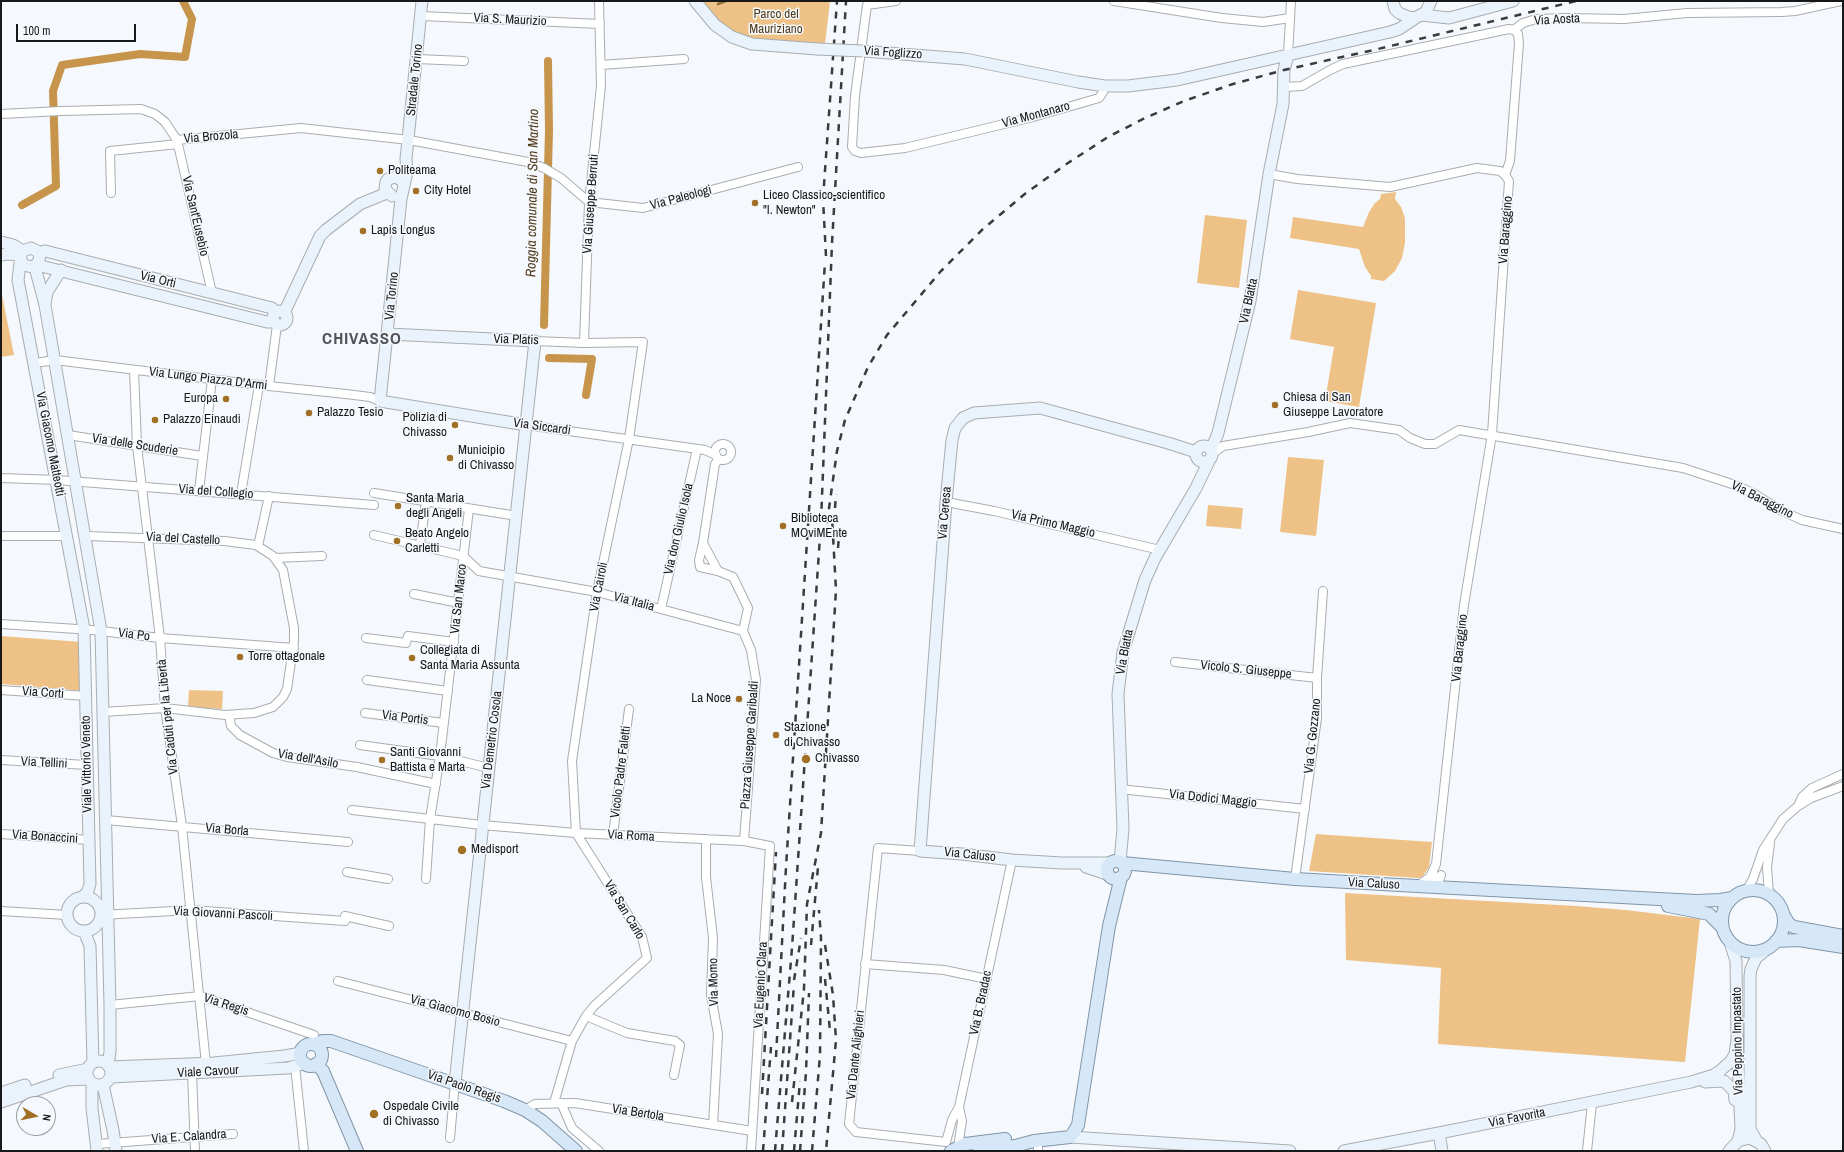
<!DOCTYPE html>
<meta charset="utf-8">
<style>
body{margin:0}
#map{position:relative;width:1844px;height:1152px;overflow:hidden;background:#f5f9fd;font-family:"Archivo Narrow",sans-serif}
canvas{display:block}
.frame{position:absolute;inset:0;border:2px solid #17181a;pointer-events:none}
.north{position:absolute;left:16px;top:1096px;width:40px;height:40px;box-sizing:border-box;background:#f5f9fd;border:1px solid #9c9fa2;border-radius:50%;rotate:99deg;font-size:11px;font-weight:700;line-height:16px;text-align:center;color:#17181a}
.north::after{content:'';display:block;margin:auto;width:14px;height:18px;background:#a17024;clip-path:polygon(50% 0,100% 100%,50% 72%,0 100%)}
.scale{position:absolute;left:16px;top:24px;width:120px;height:18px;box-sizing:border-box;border:2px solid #17181a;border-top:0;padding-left:5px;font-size:12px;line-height:14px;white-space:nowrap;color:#17181a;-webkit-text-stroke:3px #f5f9fd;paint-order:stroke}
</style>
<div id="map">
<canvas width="1844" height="1152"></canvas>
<div class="frame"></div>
<div class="north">N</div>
<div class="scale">100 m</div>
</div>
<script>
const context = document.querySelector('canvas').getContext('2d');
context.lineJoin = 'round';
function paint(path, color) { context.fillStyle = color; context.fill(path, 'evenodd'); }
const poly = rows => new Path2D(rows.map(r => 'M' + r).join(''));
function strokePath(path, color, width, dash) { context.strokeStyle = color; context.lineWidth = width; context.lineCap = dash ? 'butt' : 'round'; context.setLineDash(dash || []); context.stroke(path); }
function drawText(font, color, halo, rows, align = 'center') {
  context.font = font + ' "Archivo Narrow",sans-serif'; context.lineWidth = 3; context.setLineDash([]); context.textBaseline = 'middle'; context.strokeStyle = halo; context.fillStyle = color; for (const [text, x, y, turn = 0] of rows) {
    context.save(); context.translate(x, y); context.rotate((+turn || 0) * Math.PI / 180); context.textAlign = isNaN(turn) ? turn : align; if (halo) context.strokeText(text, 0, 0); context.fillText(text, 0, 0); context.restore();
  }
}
paint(poly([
 [702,1,830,1,825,44,760,43,727,30],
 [1396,192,1395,199,1401,207,1405,218,1405,243,1402,258,1395,271,1384,281,1371,279,1371,276,1365,267,1359,249,1290,238,1293,217,1363,227,1369,212,1375,203,1380,199,1381,194],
 [1205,215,1247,220,1239,288,1197,283],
 [1,290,14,355,1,357],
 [1298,290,1376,303,1359,407,1325,401,1334,347,1290,339],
 [1288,457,1324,460,1316,536,1280,532],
 [1208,505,1243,508,1241,529,1206,526],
 [1,636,82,642,85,691,1,684],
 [189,690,223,691,222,709,188,707],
 [1316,834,1432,842,1429,867,1423,876,1419,878,1309,871],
 [1345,893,1576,906,1626,910,1700,919,1685,1062,1438,1044,1441,968,1346,960]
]), '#eec186');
strokePath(poly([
 [718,4,726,1]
]), '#926f3d', 2.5);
strokePath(poly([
 [22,205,56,186,53,91,62,65,140,54,185,57,192,19,183,1],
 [544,325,549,130,548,61],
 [549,358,592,359,586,395]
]), '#c7944c', 8);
const street = poly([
 [896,1,867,5,855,96,852,147,855,151,861,153,905,148,1033,117,1099,98,1103,92,1105,86],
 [1114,1,1222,18,1263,22,1290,18],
 [421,16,600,24],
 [1288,55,1291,1],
 [417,59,464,61],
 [601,65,684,59],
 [1284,87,1302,86,1330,70,1343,64,1509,29,1514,30,1523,23,1536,19,1566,18,1624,19,1687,13,1782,12,1795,11,1841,1],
 [1,114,61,111,141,109,155,114,165,122,177,140,212,293],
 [177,140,301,128,409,140,528,162,544,168,561,178,589,202,643,208,798,167],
 [1269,174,1297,179,1390,187,1477,168,1500,171,1505,175,1509,181,1492,434,1464,605,1436,864,1430,877,1417,886],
 [1505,175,1510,161,1519,43,1518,34,1514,30],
 [111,193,110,151,178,144],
 [535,341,584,343,643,342,629,439,597,592,572,761,576,833,642,937,647,958,594,1006,586,1016,572,1041,554,1103],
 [584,343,589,202,601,86,599,1],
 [35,363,55,360,259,385,346,394,370,397,380,401],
 [134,370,137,446,160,638,165,708,182,826,206,1064],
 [269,386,277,325],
 [526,425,705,450,716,455],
 [68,435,202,456],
 '715 452a8 8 0 1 1 16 0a8 8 0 1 1-16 0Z',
 [1212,454,1223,446,1308,432,1350,423,1399,430,1410,438,1425,444,1435,444,1459,430,1683,468,1735,485,1753,493,1780,510,1802,520,1843,529],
 [719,459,715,464,703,543,718,571,733,577,748,608,743,631],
 [1,478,57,480,374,505],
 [199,491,212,379],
 [374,493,517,516],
 [241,494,259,385],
 [946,502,994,511,1160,550],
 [374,535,463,556],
 [1,536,67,536],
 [86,536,224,541,256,545,273,556,283,570,294,628,294,641,287,689,283,697,273,707,254,713,225,715,165,708,103,712],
 [703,543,699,560,700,567,718,571],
 [420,544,426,502],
 [258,546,269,496],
 [463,556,479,571,597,592,743,631,751,650,756,680,744,841],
 [275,558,322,556],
 [414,594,459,603],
 [661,609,697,449],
 [1,624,92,630,160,638,294,648],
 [366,638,406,643,408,636,454,642],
 [1175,662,1317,678],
 [367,680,448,691],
 [1,690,86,696],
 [365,713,444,723],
 [229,715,231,726,240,735,273,753,287,757,357,767,436,784],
 [360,745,440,756,489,768],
 [1,760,87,765],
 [1120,789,1305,809],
 [1798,806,1802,797,1812,788,1843,774],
 [352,810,482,825,576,833,744,841,770,846,751,1151],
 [106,820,348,842],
 [1,834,89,840],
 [613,835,629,709],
 [706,839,706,877,713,938,711,995,718,1034,713,1125],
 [920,851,878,848,849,1124,856,1132,946,1142,952,1120,959,1107],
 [1433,871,1434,880,1437,887,1441,875],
 [347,872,388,879],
 [426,879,430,819,440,756,469,509],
 [1295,879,1317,718,1317,678,1323,591],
 [1746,891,1753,879,1763,850,1783,819,1798,806,1811,798,1843,786],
 [1769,894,1767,867,1770,843],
 [1,911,67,915],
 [101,915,191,910,345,921],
 [345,916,389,926],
 [865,964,944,970,987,979],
 [338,981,572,1041],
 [110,1005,200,996,314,1035],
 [586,1016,627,1033,675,1041,680,1045,674,1075],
 [295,1066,304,1151],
 [192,1073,195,1151],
 [561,1103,572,1128,599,1151],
 [525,1110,535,1104,575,1103,752,1131],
 [450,1138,455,1083],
 [97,1144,233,1134],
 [958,1147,962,1121,959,1107,1012,860],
 [1038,1151,1038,1140],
 [1587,1151,1592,1103]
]);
const secondary = poly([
 [422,1,406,159,407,172,401,199,380,401,526,425],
 [695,1,715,25,732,37,752,44,817,49],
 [1393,1,1395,9,1399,13,1411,18,1417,17,1426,12,1431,1],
 [1421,15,1449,18,1513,1],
 [863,51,965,59,1078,82,1105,86,1128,86,1177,80,1390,32,1399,29,1417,17],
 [392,196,385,189,386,182,388,179,396,177,402,181,404,185],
 [1,242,13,245,23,251],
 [39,253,45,251,272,308,275,313],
 [1,255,7,254,21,255],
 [21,260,24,265,32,267,38,263,40,256,37,251,31,248,23,251,21,255,18,280,84,629,90,884,88,891,83,897],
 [37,265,267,322,274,322],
 [35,267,45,305,101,631,110,1005,110,1052,108,1065],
 [45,304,47,292,61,270],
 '273 318a7 7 0 1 1 14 0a7 7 0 1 1-14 0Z',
 [284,313,320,236,326,230,360,204,387,193],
 [388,334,535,341,455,1083],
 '1196 454a8 8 0 1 1 16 0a8 8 0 1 1-16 0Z',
 [1211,450,1218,433,1250,301,1269,174,1283,104,1284,70,1288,55],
 [1120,862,1123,829,1118,694,1123,652,1145,580,1155,558,1196,488,1209,461],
 [1110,863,1062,863,1012,860,962,854,920,851,946,502,952,440,955,428,963,418,974,413,1040,408,1168,443,1196,452],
 [1086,867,1107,874],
 '67 914a17 17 0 1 1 34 0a17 17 0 1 1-34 0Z',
 [84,931,90,946,93,1063],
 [1730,942,1736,961,1737,1040,1741,1129,1738,1141],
 '87 1073a12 12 0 1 1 24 0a12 12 0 1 1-24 0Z',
 [109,1067,214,1063,284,1056,296,1054,301,1051],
 [59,1075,88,1069],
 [111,1077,288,1068,305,1063],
 [1705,1082,1724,1081,1734,1091,1735,1100],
 [92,1083,92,1108,97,1151],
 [103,1085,113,1130,116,1151],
 [1,1093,25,1085],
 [1,1102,66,1080,89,1079],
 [1439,1133,1442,1151],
 [1070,1137,1290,1151],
 [1756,1140,1750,1129,1750,976,1751,969,1756,958,1767,949],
 [1344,1151,1439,1133,1691,1082,1714,1075,1721,1070,1731,1061,1735,1054,1737,1040],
 [1729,1151,1738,1141,1750,1138,1761,1144,1765,1151]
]);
const primary = poly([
 '1107 870a9 9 0 1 1 18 0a9 9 0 1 1-18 0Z',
 [1122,863,1295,879,1417,886,1696,901,1720,900,1732,898],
 '1722 921a31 31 0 1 1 62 0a31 31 0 1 1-62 0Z',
 [1668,906,1709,914,1722,927],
 [1783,914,1789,924,1794,927,1843,936],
 [1776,941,1799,940,1843,947],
 [314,1044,323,1041,331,1041,504,1101,525,1110,542,1121,576,1151],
 '300 1055a11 11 0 1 1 22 0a11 11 0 1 1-22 0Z',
 [316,1064,323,1071,357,1151],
 [951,1151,965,1144,1005,1139],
 [979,1151,1015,1146,1034,1141,1070,1137,1074,1132,1078,1125,1109,926,1121,877]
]);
strokePath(street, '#a8adb0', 10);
strokePath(secondary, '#a8adb0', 13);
strokePath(primary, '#8194a6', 14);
strokePath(street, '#fff', 8);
strokePath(secondary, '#eaf3fb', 11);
strokePath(primary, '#d6e7f7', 12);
strokePath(poly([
 [826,256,823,199,837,1],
 [834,522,836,494],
 [825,537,837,451,845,420,868,367,887,335,941,271,983,229,1026,193,1068,163,1108,137,1145,118,1184,101,1233,84,1284,70,1378,49,1576,1],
 [838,548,840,524],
 [811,945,818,867],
 [825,945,833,995,836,1040,826,1151],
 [825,979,830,1031],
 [794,980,801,938],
 [776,1057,786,867,825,262],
 [762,1094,776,852],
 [792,1102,804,989,807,904,821,833,836,590,832,517],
 [763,1151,771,1047],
 [775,1151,792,948,821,522,832,243,846,1],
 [782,1151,794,984],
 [794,1151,800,1081],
 [800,1151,806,1072,809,993],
 [812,1151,820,1055,821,938,819,910]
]), '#393b3d', 2.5, [7, 7]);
const secondaryBridge = poly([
 [817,49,863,51]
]);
strokePath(secondaryBridge, '#a8adb0', 13, []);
strokePath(secondaryBridge, '#eaf3fb', 11);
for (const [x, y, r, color] of [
 [380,171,4,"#a17024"],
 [416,191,4,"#a17024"],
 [755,203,4,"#a17024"],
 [363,231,4,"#a17024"],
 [226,399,4,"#a17024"],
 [1275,405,4,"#a17024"],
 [309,413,4,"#a17024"],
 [155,420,4,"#a17024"],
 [455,425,4,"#a17024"],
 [450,458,4,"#a17024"],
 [398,506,4,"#a17024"],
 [783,526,4,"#a17024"],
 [397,541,4,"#a17024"],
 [240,657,4,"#a17024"],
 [412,658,4,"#a17024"],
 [739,699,4,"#a17024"],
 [776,735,4,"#a17024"],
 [806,759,5,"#a17024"],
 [382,760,4,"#a17024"],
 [462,850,5,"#a17024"],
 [374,1114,5,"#a17024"]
]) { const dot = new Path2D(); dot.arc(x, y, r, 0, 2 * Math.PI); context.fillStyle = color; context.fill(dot); strokePath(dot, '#f5f9fd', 1.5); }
drawText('13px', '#503a1b', '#f5f9fd', [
 ["Parco del",776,15],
 ["Mauriziano",776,30]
]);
drawText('13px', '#17181a', '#f5f9fd', [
 ["Via S. Maurizio",510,20,3],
 ["Via Aosta",1557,20,-3],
 ["Via Foglizzo",893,53,4],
 ["Stradale Torino",415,80,-84],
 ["Via Montanaro",1036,115,-15],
 ["Via Brozola",211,137,-5],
 ["Via Paleologi",681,198,-15],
 ["Via Giuseppe Berruti",591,204,-86],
 ["Via Sant'Eusebio",195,216,77],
 ["Via Baraggino",1506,230,-86],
 ["Via Orti",158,280,14],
 ["Via Torino",392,296,-84],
 ["Via Blatta",1249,301,-78],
 ["Via Platis",516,340,2],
 ["Via Lungo Piazza D'Armi",208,379,7],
 ["Via Siccardi",542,427,8],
 ["Via Giacomo Matteotti",50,444,79],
 ["Via delle Scuderie",135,445,9],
 ["Via del Collegio",216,492,4],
 ["Via Baraggino",1762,500,27],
 ["Via Ceresa",945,513,-85],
 ["Via Primo Maggio",1053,524,13],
 ["Via don Giulio Isola",679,529,-77],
 ["Via del Castello",183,539,3],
 ["Via Cairoli",599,587,-79],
 ["Via San Marco",459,599,-84],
 ["Via Italia",634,602,15],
 ["Via Po",134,635,7],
 ["Via Baraggino",1460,648,-84],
 ["Via Blatta",1125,652,-79],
 ["Vicolo S. Giuseppe",1246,670,6],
 ["Via Corti",43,693,4],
 ["Via Caduti per la Libertà",168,717,-96],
 ["Via Portis",405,718,7],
 ["Via G. Gozzano",1313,736,-84],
 ["Via Demetrio Cosola",492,740,-83],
 ["Piazza Giuseppe Garibaldi",750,745,-86],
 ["Via dell'Asilo",308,759,10],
 ["Via Tellini",44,763,3],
 ["Viale Vittorio Veneto",87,764,-91],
 ["Vicolo Padre Faletti",621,772,-83],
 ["Via Dodici Maggio",1213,799,6],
 ["Via Borla",227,830,5],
 ["Via Roma",631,836,3],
 ["Via Bonaccini",45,837,4],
 ["Via Caluso",970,855,6],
 ["Via Caluso",1374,884,3],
 ["Via San Carlo",624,910,59],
 ["Via Giovanni Pascoli",223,914,3],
 ["Via Momo",714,982,-91],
 ["Via Eugenio Clara",761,985,-87],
 ["Via B. Bradac",981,1003,-78],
 ["Via Regis",226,1005,18],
 ["Via Giacomo Bosio",455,1011,15],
 ["Via Peppino Impastato",1738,1041,-91],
 ["Via Dante Alighieri",856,1055,-84],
 ["Viale Cavour",208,1072,-3],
 ["Via Paolo Regis",464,1087,19],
 ["Via Bertola",638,1113,9],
 ["Via Favorita",1517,1118,-11],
 ["Via E. Calandra",189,1137,-4]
]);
drawText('13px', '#17181a', '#f5f9fd', [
 ["Politeama",388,171],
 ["City Hotel",424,191],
 ["Liceo Classico-scientifico",763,196],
 ["\"I. Newton\"",763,211],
 ["Lapis Longus",371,231],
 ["Chiesa di San",1283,398],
 ["Giuseppe Lavoratore",1283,413],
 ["Europa",218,399,"right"],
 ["Palazzo Tesio",317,413],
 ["Polizia di",447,418,"right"],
 ["Chivasso",447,433,"right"],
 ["Palazzo Einaudi",163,420],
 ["Municipio",458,451],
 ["di Chivasso",458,466],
 ["Santa Maria",406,499],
 ["degli Angeli",406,514],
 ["Biblioteca",791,519],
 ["MOviMEnte",791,534],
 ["Beato Angelo",405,534],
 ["Carletti",405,549],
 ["Collegiata di",420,651],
 ["Santa Maria Assunta",420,666],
 ["Torre ottagonale",248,657],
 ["La Noce",731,699,"right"],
 ["Stazione",784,728],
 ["di Chivasso",784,743],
 ["Santi Giovanni",390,753],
 ["Battista e Marta",390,768],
 ["Chivasso",815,759],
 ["Medisport",471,850],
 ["Ospedale Civile",383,1107],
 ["di Chivasso",383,1122]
], 'left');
drawText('italic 14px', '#513b1c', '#f5f9fd', [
 ["Roggia comunale di San Martino",533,193,-89]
]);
context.letterSpacing = '1px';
drawText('bold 17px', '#515458', '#f5f9fd', [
 ["CHIVASSO",362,339]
]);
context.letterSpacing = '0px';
</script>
